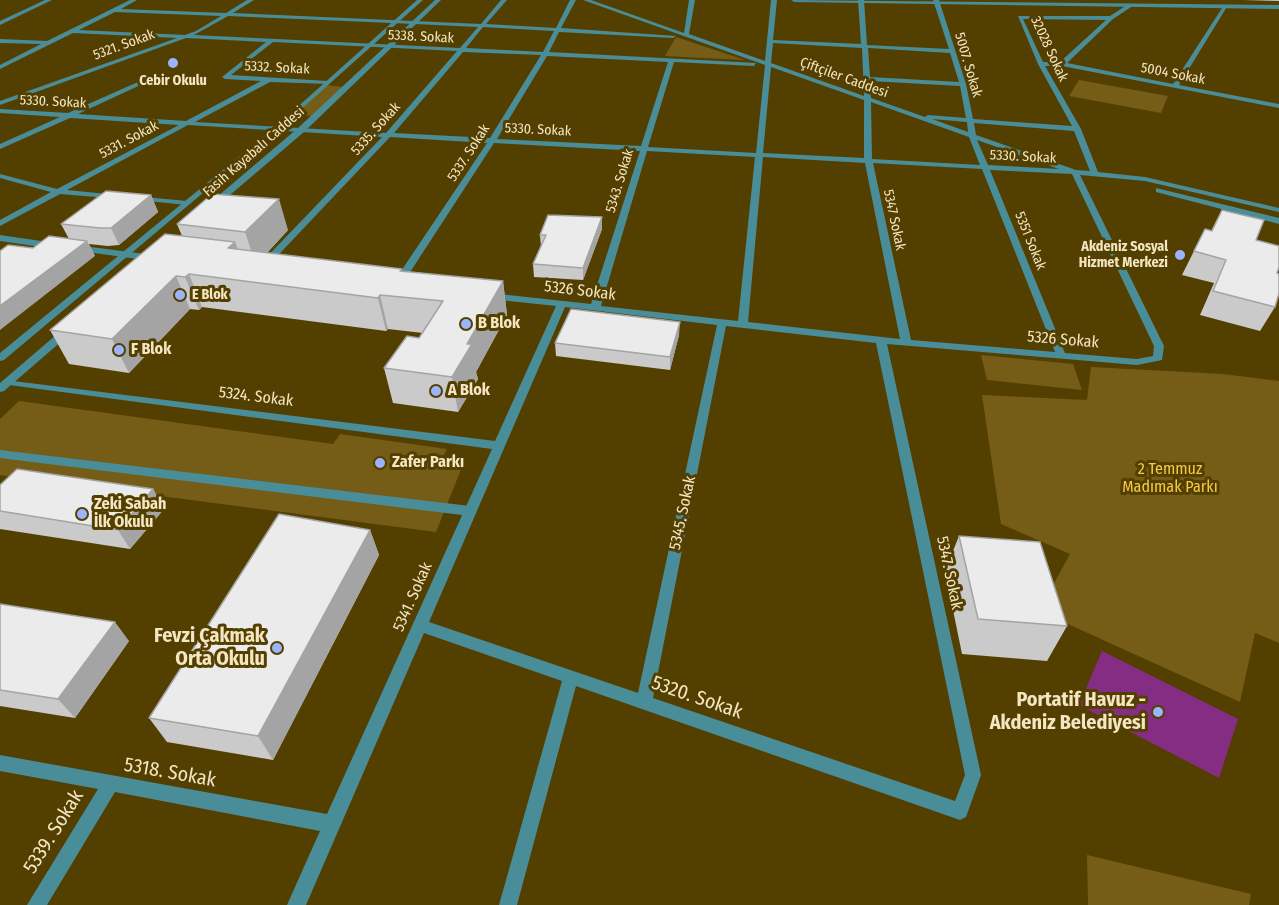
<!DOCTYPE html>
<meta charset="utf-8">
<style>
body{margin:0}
canvas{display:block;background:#533f00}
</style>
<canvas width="1279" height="905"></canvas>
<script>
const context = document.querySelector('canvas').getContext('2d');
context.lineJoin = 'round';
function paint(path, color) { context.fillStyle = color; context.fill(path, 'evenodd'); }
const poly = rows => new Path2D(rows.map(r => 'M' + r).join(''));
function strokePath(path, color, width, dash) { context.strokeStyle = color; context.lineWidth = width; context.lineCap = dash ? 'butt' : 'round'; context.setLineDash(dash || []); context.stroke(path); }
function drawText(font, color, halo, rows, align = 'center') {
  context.font = font + ' "Fira Sans Condensed",sans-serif'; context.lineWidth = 6; context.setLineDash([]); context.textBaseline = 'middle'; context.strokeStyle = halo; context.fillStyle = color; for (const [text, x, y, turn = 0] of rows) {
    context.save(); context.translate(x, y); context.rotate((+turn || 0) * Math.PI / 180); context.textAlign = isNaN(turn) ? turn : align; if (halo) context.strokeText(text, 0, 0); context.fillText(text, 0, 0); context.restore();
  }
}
paint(poly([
 [676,37,745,60,665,56],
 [1079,80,1168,96,1161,113,1069,96],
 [326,85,343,87,311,116,294,115],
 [981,355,1073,364,1082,390,987,380],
 [1091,367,1223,374,1279,381,1279,643,1255,633,1240,702,1039,611,1070,554,1001,524,982,395,1087,400],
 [19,401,333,444,340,434,447,449,442,459,464,462,436,532,0,475,0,419],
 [1087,855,1251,894,1249,905,1088,905]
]), '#755d17');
paint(poly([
 [1102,651,1238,719,1219,778,1079,705]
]), '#852d82');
paint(poly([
 [0,450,470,506,475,508,476,511,475,514,470,516,0,458,0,450]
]), '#498d99');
paint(poly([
 [45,0,52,0,0,25,0,21,45,0],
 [130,0,137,0,121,9,226,13,247,0,254,0,233,13,481,24,501,0,507,0,486,24,556,28,570,0,576,0,561,28,676,36,673,38,559,32,549,52,756,63,754,66,674,62,648,147,756,153,765,65,583,0,591,0,684,33,689,0,695,0,689,34,765,61,771,0,777,0,773,40,861,44,858,0,864,0,867,45,949,49,933,0,939,0,966,84,973,119,1072,126,1038,64,1018,16,1110,16,1127,5,1131,5,1131,7,1113,19,1067,63,1173,84,1224,5,1228,5,1179,85,1279,104,1279,108,1062,66,1045,66,1081,129,1098,172,1145,177,1279,208,1279,212,1145,181,1080,175,1164,346,1162,360,1137,365,887,344,981,775,966,817,960,820,576,686,517,905,499,905,562,681,424,633,306,905,287,905,320,831,115,792,47,905,27,905,98,789,0,771,0,755,327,814,492,449,9,385,4,382,5,380,495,441,556,306,490,299,485,296,490,293,591,304,640,151,494,143,403,283,398,286,393,283,487,143,390,137,266,268,263,269,260,268,260,264,382,137,188,125,67,190,117,195,120,195,120,199,60,194,0,226,0,220,51,192,0,178,0,174,57,189,179,125,70,118,0,149,0,144,60,117,0,113,0,109,68,113,147,78,150,80,149,81,78,114,186,121,261,81,225,79,222,77,266,42,186,38,0,105,0,101,177,38,73,33,0,69,0,65,41,44,0,43,0,39,47,41,130,0],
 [115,12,221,16,196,31,185,35,79,30,115,12],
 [228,16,415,24,478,27,460,48,194,35,228,16],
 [1023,19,1106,20,1060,62,1043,62,1023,19],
 [483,27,554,31,543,52,466,48,483,27],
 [273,42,457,51,386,133,195,122,270,82,329,84,329,82,327,81,231,75,273,42],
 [773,43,862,48,864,96,771,63,773,43],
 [868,48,950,53,959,82,870,77,868,48],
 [463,52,541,55,490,138,394,133,463,52],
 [547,56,668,62,641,146,497,139,547,56],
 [771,67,864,100,864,158,763,153,771,67],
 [870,81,960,86,966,118,928,115,925,117,871,98,870,81],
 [871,102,969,137,980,165,872,159,871,102],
 [932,119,967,122,968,132,932,119],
 [974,123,1074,131,1090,171,1076,170,976,135,974,123],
 [977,140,1059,169,988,165,977,140],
 [647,151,755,157,738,321,601,306,647,151],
 [763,157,865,163,900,339,748,322,763,157],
 [873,163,982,169,1055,352,911,340,873,163],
 [990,170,1072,174,1154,346,1153,356,1137,359,1065,353,990,170],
 [565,307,717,325,638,693,429,622,565,307],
 [726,326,876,343,965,775,955,801,653,698,726,326],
 [1156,188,1279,218,1279,224,1156,192,1156,188],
 [134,196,187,201,191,203,187,205,137,200,133,198,134,196],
 [0,235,55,243,59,246,55,249,0,241,0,235],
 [75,245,153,255,158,258,153,261,72,250,72,246,75,245]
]), '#498d99');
paint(poly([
 [417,0,423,0,278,130,4,360,0,361,0,353,274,128,417,0],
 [435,0,441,0,304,132,217,206,211,206,211,202,298,128,435,0],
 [791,0,1279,5,1279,9,794,2,791,0],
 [67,328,72,331,71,333,4,391,0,392,0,383,63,329,67,328]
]), '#498d99');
paint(poly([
 [1243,0,1279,0,1279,1],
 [151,195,158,212,119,245,108,246,89,244,95,256,33,248,69,239,61,224],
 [1222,210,1256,240,1277,273,1275,307,1260,331,1200,315,1214,283,1182,275,1205,229,1211,231],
 [177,224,288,230,267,253,402,269,402,271,503,281,507,315,476,372,478,379,458,412,393,403,384,368,419,338,423,333,388,329,386,331,202,307,199,310,190,309,129,373,69,364,50,330,182,236],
 [602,229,583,280,534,277,533,264,541,247,540,235],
 [679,335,670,370,556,356,555,343],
 [0,485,153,489,164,509,130,549,0,529],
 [370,530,379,555,273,760,167,742,149,718],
 [959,536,1067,626,1047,661,962,654,945,571],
 [0,604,129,641,75,718,0,706]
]), '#cacaca');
paint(poly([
 [151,195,158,212,119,245,111,228],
 [279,199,288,230,256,265,245,232],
 [602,217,602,229,583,280,583,268],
 [87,241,95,256,0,330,0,306],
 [235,242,247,274,240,281,228,248],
 [189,274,202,307,199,310,185,277],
 [176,276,190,309,129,373,112,339],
 [503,281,507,315,476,372,478,379,458,412,452,377,467,344],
 [380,295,388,329,386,331,378,298],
 [680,322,679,335,670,370,670,357],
 [153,489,164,509,130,549,118,530],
 [370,530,379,555,273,760,258,736],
 [115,622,129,641,75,718,58,699]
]), '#a4a4a4');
const building = poly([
 [106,191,151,195,111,228,100,228,61,224,106,191],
 [212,194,279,199,245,232,177,224,212,194],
 [1222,210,1264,220,1256,240,1279,246,1279,267,1277,273,1279,274,1279,293,1275,307,1213,291,1226,260,1194,251,1205,229,1212,231,1222,210],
 [548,215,602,217,583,268,533,264,546,235,540,235,548,215],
 [165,234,235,242,228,248,402,269,400,271,503,281,467,344,472,344,452,377,384,368,407,336,419,338,443,301,380,295,378,298,189,274,185,277,176,276,112,339,50,330,165,234],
 [49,236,87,241,0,306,0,251,8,245,33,248,49,236],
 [571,309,680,322,670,357,555,343,571,309],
 [17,469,153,489,118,530,0,511,0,485,17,469],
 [279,514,370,530,258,736,149,718,279,514],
 [959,536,1040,542,1067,626,978,619,959,536],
 [0,604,115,622,58,699,0,690,0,604]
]);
paint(building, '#ebebeb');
strokePath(building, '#a4a4a4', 1.5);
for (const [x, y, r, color] of [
 [173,63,6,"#9bb4fd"],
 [1180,255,6,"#9bb4fd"],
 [180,295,6,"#9bb4fd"],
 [466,324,6,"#9bb4fd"],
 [119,350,6,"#9bb4fd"],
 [436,391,6,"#9bb4fd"],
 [380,463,6,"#9bb4fd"],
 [82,514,6,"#9bb4fd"],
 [277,648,6,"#9bb4fd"],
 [1158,712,6,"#9bb4fd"]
]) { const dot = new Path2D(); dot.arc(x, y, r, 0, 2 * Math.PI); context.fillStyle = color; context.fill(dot); strokePath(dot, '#533f00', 2); }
drawText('14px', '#f4e6c2', '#533f00', [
 ["5338. Sokak",421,37,3],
 ["5321. Sokak",124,45,-20],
 ["32028 Sokak",1049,49,65],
 ["5007. Sokak",968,65,74],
 ["5332. Sokak",277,68,3],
 ["5004 Sokak",1173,74,11],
 ["Çiftçiler Caddesi",844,78,20],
 ["5330. Sokak",53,102,3],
 ["5335. Sokak",376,129,-48],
 ["5330. Sokak",538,130,3],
 ["5331. Sokak",129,140,-28],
 ["Fasih Kayabalı Caddesi",254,152,-41],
 ["5337. Sokak",469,153,-57],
 ["5330. Sokak",1023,157,3],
 ["5343. Sokak",620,181,-73],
 ["5347 Sokak",894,220,78],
 ["5351 Sokak",1030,241,68]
]);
drawText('bold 14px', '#f4e6c2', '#533f00', [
 ["Cebir Okulu",173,81],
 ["Akdeniz Sosyal",1168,247,"right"],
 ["Hizmet Merkezi",1168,263,"right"],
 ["E Blok",192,295,"left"]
]);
drawText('16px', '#f4e6c2', '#533f00', [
 ["5326 Sokak",580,291,7],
 ["5326 Sokak",1063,340,5],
 ["5324. Sokak",256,397,7],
 ["5345. Sokak",683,513,-78],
 ["5347. Sokak",949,573,78],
 ["5341. Sokak",413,597,-66]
]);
drawText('bold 16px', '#f4e6c2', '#533f00', [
 ["B Blok",478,324],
 ["F Blok",131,350],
 ["A Blok",448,391],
 ["Zafer Parkı",392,463],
 ["Zeki Sabah",94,505],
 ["İlk Okulu",94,523]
], 'left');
drawText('16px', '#f6c946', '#533f00', [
 ["2 Temmuz",1170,470],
 ["Madımak Parkı",1170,488]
]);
drawText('bold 20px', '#f4e6c2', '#533f00', [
 ["Fevzi Çakmak",265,636],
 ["Orta Okulu",265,659],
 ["Portatif Havuz -",1146,700],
 ["Akdeniz Belediyesi",1146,723]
], 'right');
drawText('20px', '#f4e6c2', '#533f00', [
 ["5320. Sokak",697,698,19],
 ["5318. Sokak",170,773,10],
 ["5339. Sokak",54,832,-58]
]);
</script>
